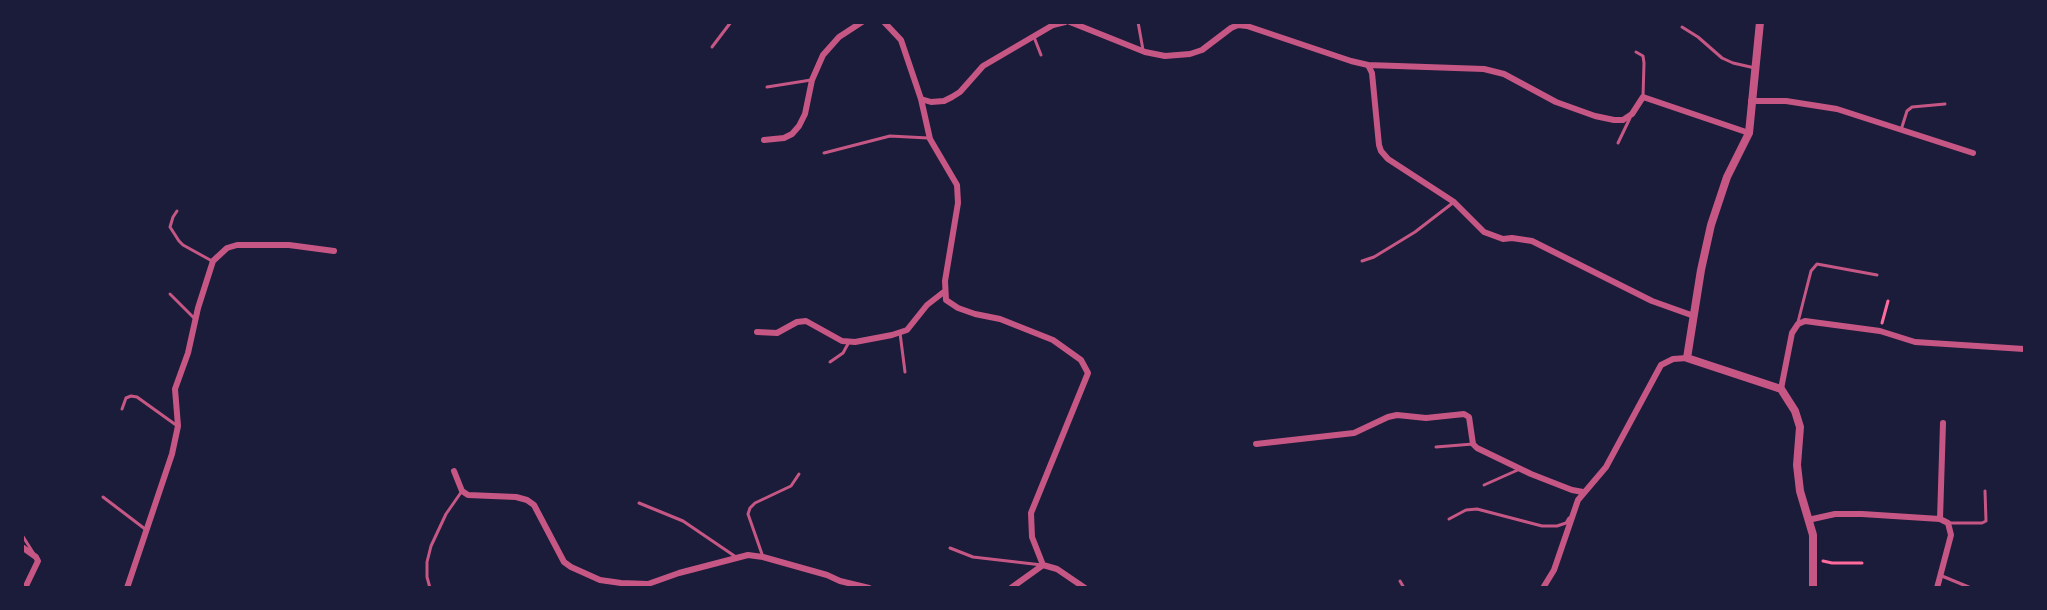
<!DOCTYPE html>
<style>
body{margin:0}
#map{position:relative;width:2047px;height:610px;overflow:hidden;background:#1b1b3a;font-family:Cabin,sans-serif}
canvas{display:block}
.frame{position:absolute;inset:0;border:24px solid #1b1b3a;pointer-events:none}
</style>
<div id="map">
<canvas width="2047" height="610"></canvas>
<div class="frame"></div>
</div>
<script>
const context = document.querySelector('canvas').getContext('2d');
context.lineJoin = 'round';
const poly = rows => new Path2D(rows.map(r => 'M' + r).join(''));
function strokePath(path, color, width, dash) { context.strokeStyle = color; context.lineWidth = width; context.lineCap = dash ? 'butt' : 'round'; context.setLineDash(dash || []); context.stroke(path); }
strokePath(poly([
 [1882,323,1888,301],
 [1823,561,1832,563,1862,563]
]), '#ff6b9d', 3);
strokePath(poly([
 [1138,22,1143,50],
 [1682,27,1698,37,1722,58,1733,63,1755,68],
 [1034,37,1041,55],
 [712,47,731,22],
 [1636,52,1643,56,1644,63,1643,97],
 [767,87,811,80],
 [1901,130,1907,111,1912,107,1945,104],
 [1618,143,1630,118],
 [824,153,890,136,928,138],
 [177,211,173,217,170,227,179,241,183,245,212,261],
 [1362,261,1374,257,1415,232,1454,202],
 [170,294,194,318],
 [1798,322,1811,271,1817,264,1877,275],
 [900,333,905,372],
 [830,362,843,353,849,342],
 [122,409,126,398,131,396,137,397,176,425],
 [1436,447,1473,444],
 [1484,485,1520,469],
 [103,497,145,529],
 [639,503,683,521,736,557],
 [1449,519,1466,510,1477,509,1542,526,1557,526,1566,523,1569,518],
 [1949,523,1982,523,1986,521,1985,491],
 [22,535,34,554],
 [950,548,973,557,1042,565],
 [763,557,748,514,750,508,755,503,791,486,799,474],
 [1942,576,1971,588],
 [1400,581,1404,588],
 [430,588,427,577,427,562,431,546,446,514,462,491]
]), '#c65784', 3);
strokePath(poly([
 [884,22,901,40,921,99,930,139,957,185,958,203,945,281,946,300,958,308,975,314,1000,319,1053,340,1081,360,1088,373,1031,513,1032,537,1043,565],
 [1070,22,1145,52,1165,56,1190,54,1202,50,1231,28,1238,25,1247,26,1351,61,1368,65,1372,73,1379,145,1381,151,1388,159,1454,202,1484,232,1503,239,1512,238,1532,241,1652,301,1694,316],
 [1368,65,1484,69,1504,74,1556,102,1595,116,1614,120,1623,120,1632,114,1643,97,1749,133],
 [921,99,931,102,944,101,952,97,960,92,983,66,1053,25,1065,22],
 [1751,101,1786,101,1837,109,1973,153],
 [764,140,784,138,792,134,799,126,805,114,812,80,823,55,839,37,862,22],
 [757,332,777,333,797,322,806,321,842,341,855,342,892,335,907,330,927,305,945,291],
 [1781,389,1792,333,1798,324,1805,321,1880,331,1915,342,2024,349],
 [1256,444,1354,433,1388,417,1397,415,1426,418,1464,414,1469,417,1473,444,1477,448,1531,474,1572,490,1583,492],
 [454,471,462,491,468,495,516,497,527,500,534,505,564,562,571,567,600,580,621,583,648,584,679,573,748,555,763,557,827,575,840,581,869,588],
 [1940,519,1943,423],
 [1808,520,1835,514,1862,514,1940,519,1948,523,1951,535,1937,588],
 [22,547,36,557,38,561,25,588],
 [127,588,172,454,178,426,175,389,188,353,198,308,213,261,227,248,237,245,289,245,334,251],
 [1011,588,1043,565,1057,569,1085,588],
 [1543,588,1554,570,1578,500,1606,467,1661,365,1673,359,1687,358]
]), '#c65784', 6);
strokePath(poly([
 [1760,22,1749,133,1727,177,1711,225,1701,270,1687,358,1781,389,1795,411,1800,427,1797,465,1800,491,1813,535,1813,588]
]), '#c65784', 8);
</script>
